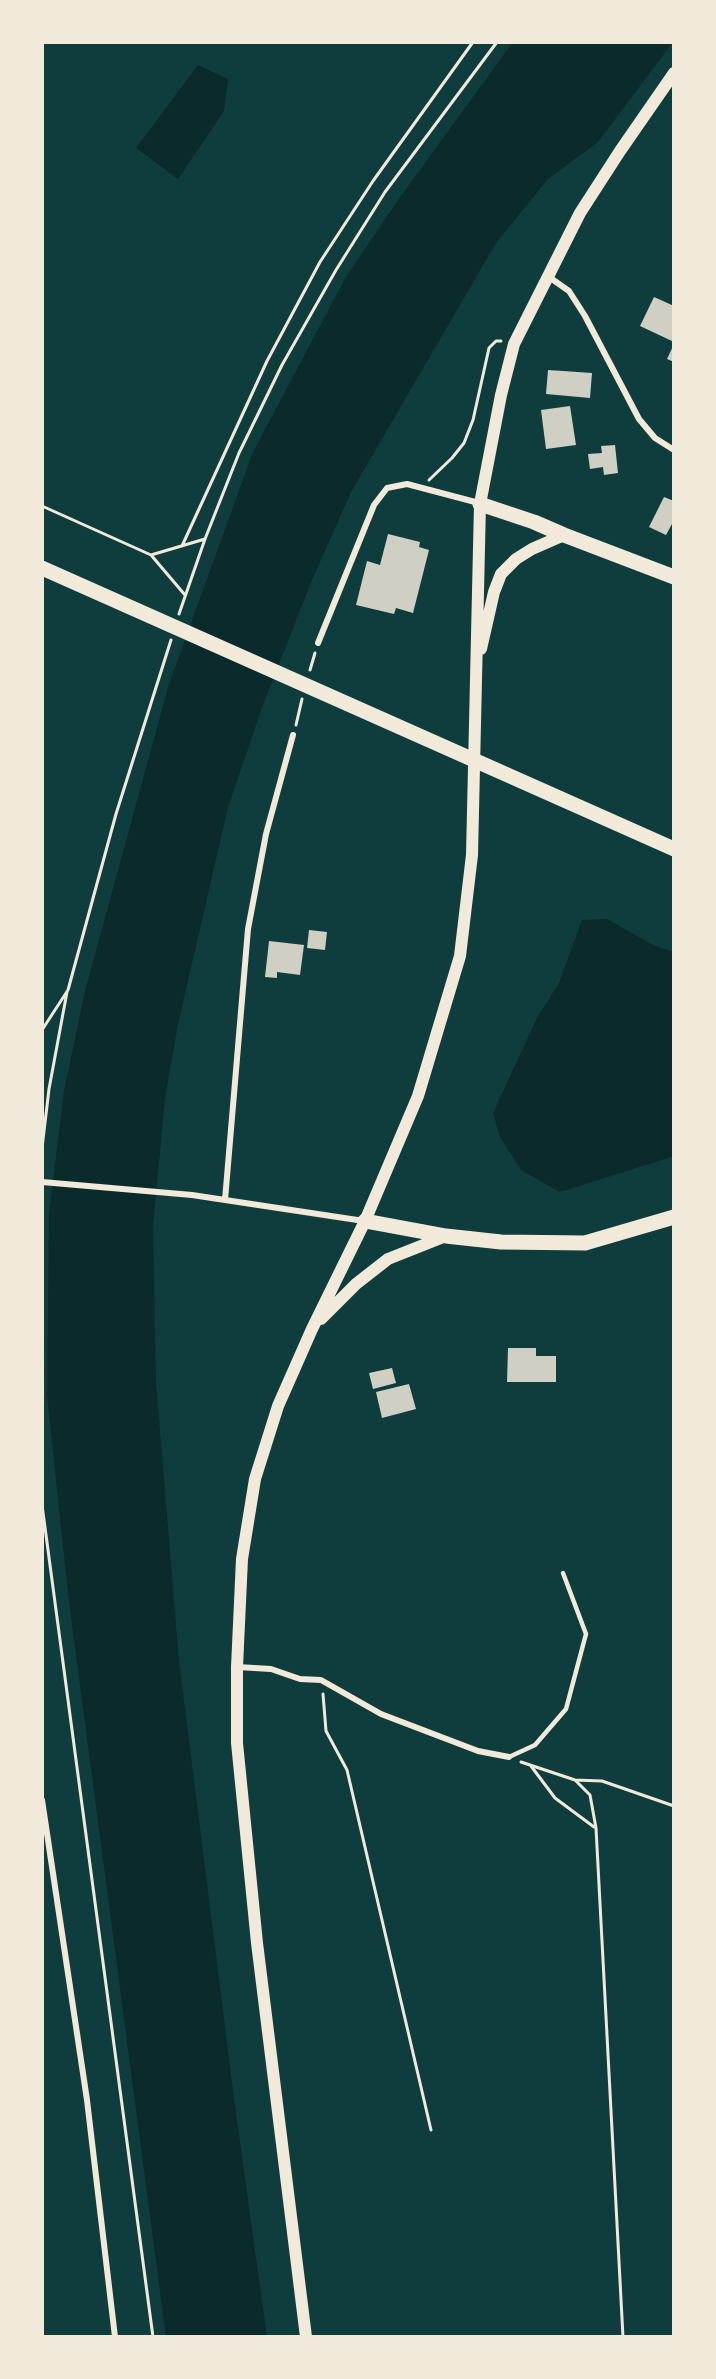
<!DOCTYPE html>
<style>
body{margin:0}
#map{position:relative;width:716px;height:2379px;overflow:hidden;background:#0f3d3e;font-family:"IBM Plex Sans",sans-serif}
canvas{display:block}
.frame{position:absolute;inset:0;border:44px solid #f1e9da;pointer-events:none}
</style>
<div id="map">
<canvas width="716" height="2379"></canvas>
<div class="frame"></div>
</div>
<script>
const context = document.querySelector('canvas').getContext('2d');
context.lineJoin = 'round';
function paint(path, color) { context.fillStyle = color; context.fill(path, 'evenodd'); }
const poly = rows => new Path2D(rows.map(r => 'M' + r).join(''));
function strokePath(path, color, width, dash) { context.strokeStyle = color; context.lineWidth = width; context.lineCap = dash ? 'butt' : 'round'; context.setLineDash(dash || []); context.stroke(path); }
paint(poly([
 [513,42,673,42,598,142,548,179,496,243,351,492,312,580,264,702,228,807,178,1024,165,1098,153,1227,156,1382,179,1661,235,2106,267,2337,166,2337,69,1602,47,1395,49,1214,64,1091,85,991,169,684,253,452,346,277,398,200],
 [198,65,228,79,224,111,178,179,136,148],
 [607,919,655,946,674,952,674,1156,560,1192,521,1170,500,1137,493,1113,537,1018,559,983,582,920]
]), '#0a2a2b');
paint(poly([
 [654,297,674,306,674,342,640,326],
 [674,344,674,362,667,359],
 [548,370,592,373,590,398,546,394],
 [570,406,576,445,546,449,541,410],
 [615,445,618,473,604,475,603,467,590,469,588,454,602,453,601,446],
 [664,497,674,501,674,525,672,524,666,535,649,527],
 [388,534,420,542,419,547,429,550,413,613,396,608,394,614,356,605,367,561,380,565],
 [309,930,327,932,325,950,307,948],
 [269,941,304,945,300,975,277,972,277,978,265,977],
 [508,1348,536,1348,536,1356,556,1356,556,1382,507,1382],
 [392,1368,396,1383,373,1389,369,1373],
 [409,1384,416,1409,382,1418,376,1392]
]), '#cfcfc3');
strokePath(poly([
 [429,480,452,458,464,443,473,420,489,348,496,341,501,341],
 [42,506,151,555,185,595],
 [182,546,267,361,320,262,373,181,473,42],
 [151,555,205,539],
 [179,614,205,539,239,453,282,365,336,270,385,192,497,42],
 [310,670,315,653],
 [296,725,302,699],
 [42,1030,68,990,116,814,171,640],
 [42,1148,49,1089,67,992],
 [42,1505,153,2337],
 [323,1694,326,1731,347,1770,431,2130],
 [521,1762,575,1780,602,1781,674,1806],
 [531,1766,555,1798,594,1827],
 [575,1780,590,1795,596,1828,623,2337]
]), '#f1e9da', 3);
strokePath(poly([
 [509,1757,535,1745,566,1709,586,1634,563,1573]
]), '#f1e9da', 4.5);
strokePath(poly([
 [549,277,569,291,585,316,639,419,655,438,674,450],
 [318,643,374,505,387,488,407,484,479,503],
 [42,1182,192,1195,364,1221],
 [225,1200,248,929,266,834,293,735],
 [237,1667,271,1669,300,1679,321,1680,381,1714,478,1751,509,1757],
 [42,1800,87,2100,115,2337]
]), '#f1e9da', 6);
strokePath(poly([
 [481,649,494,592,501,574,516,559,532,549,564,535],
 [321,1319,356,1284,388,1259,446,1236],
 [306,2337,257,1943,237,1743,237,1667,242,1559,255,1479,278,1406,312,1329,365,1221,418,1096,460,956,472,855,480,504,501,395,514,344,580,213,620,151,674,73]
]), '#f1e9da', 12);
strokePath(poly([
 [480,504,534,522,564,535,674,577],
 [42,568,674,849],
 [365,1221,446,1236,501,1242,585,1243,674,1217]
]), '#f1e9da', 15);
</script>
